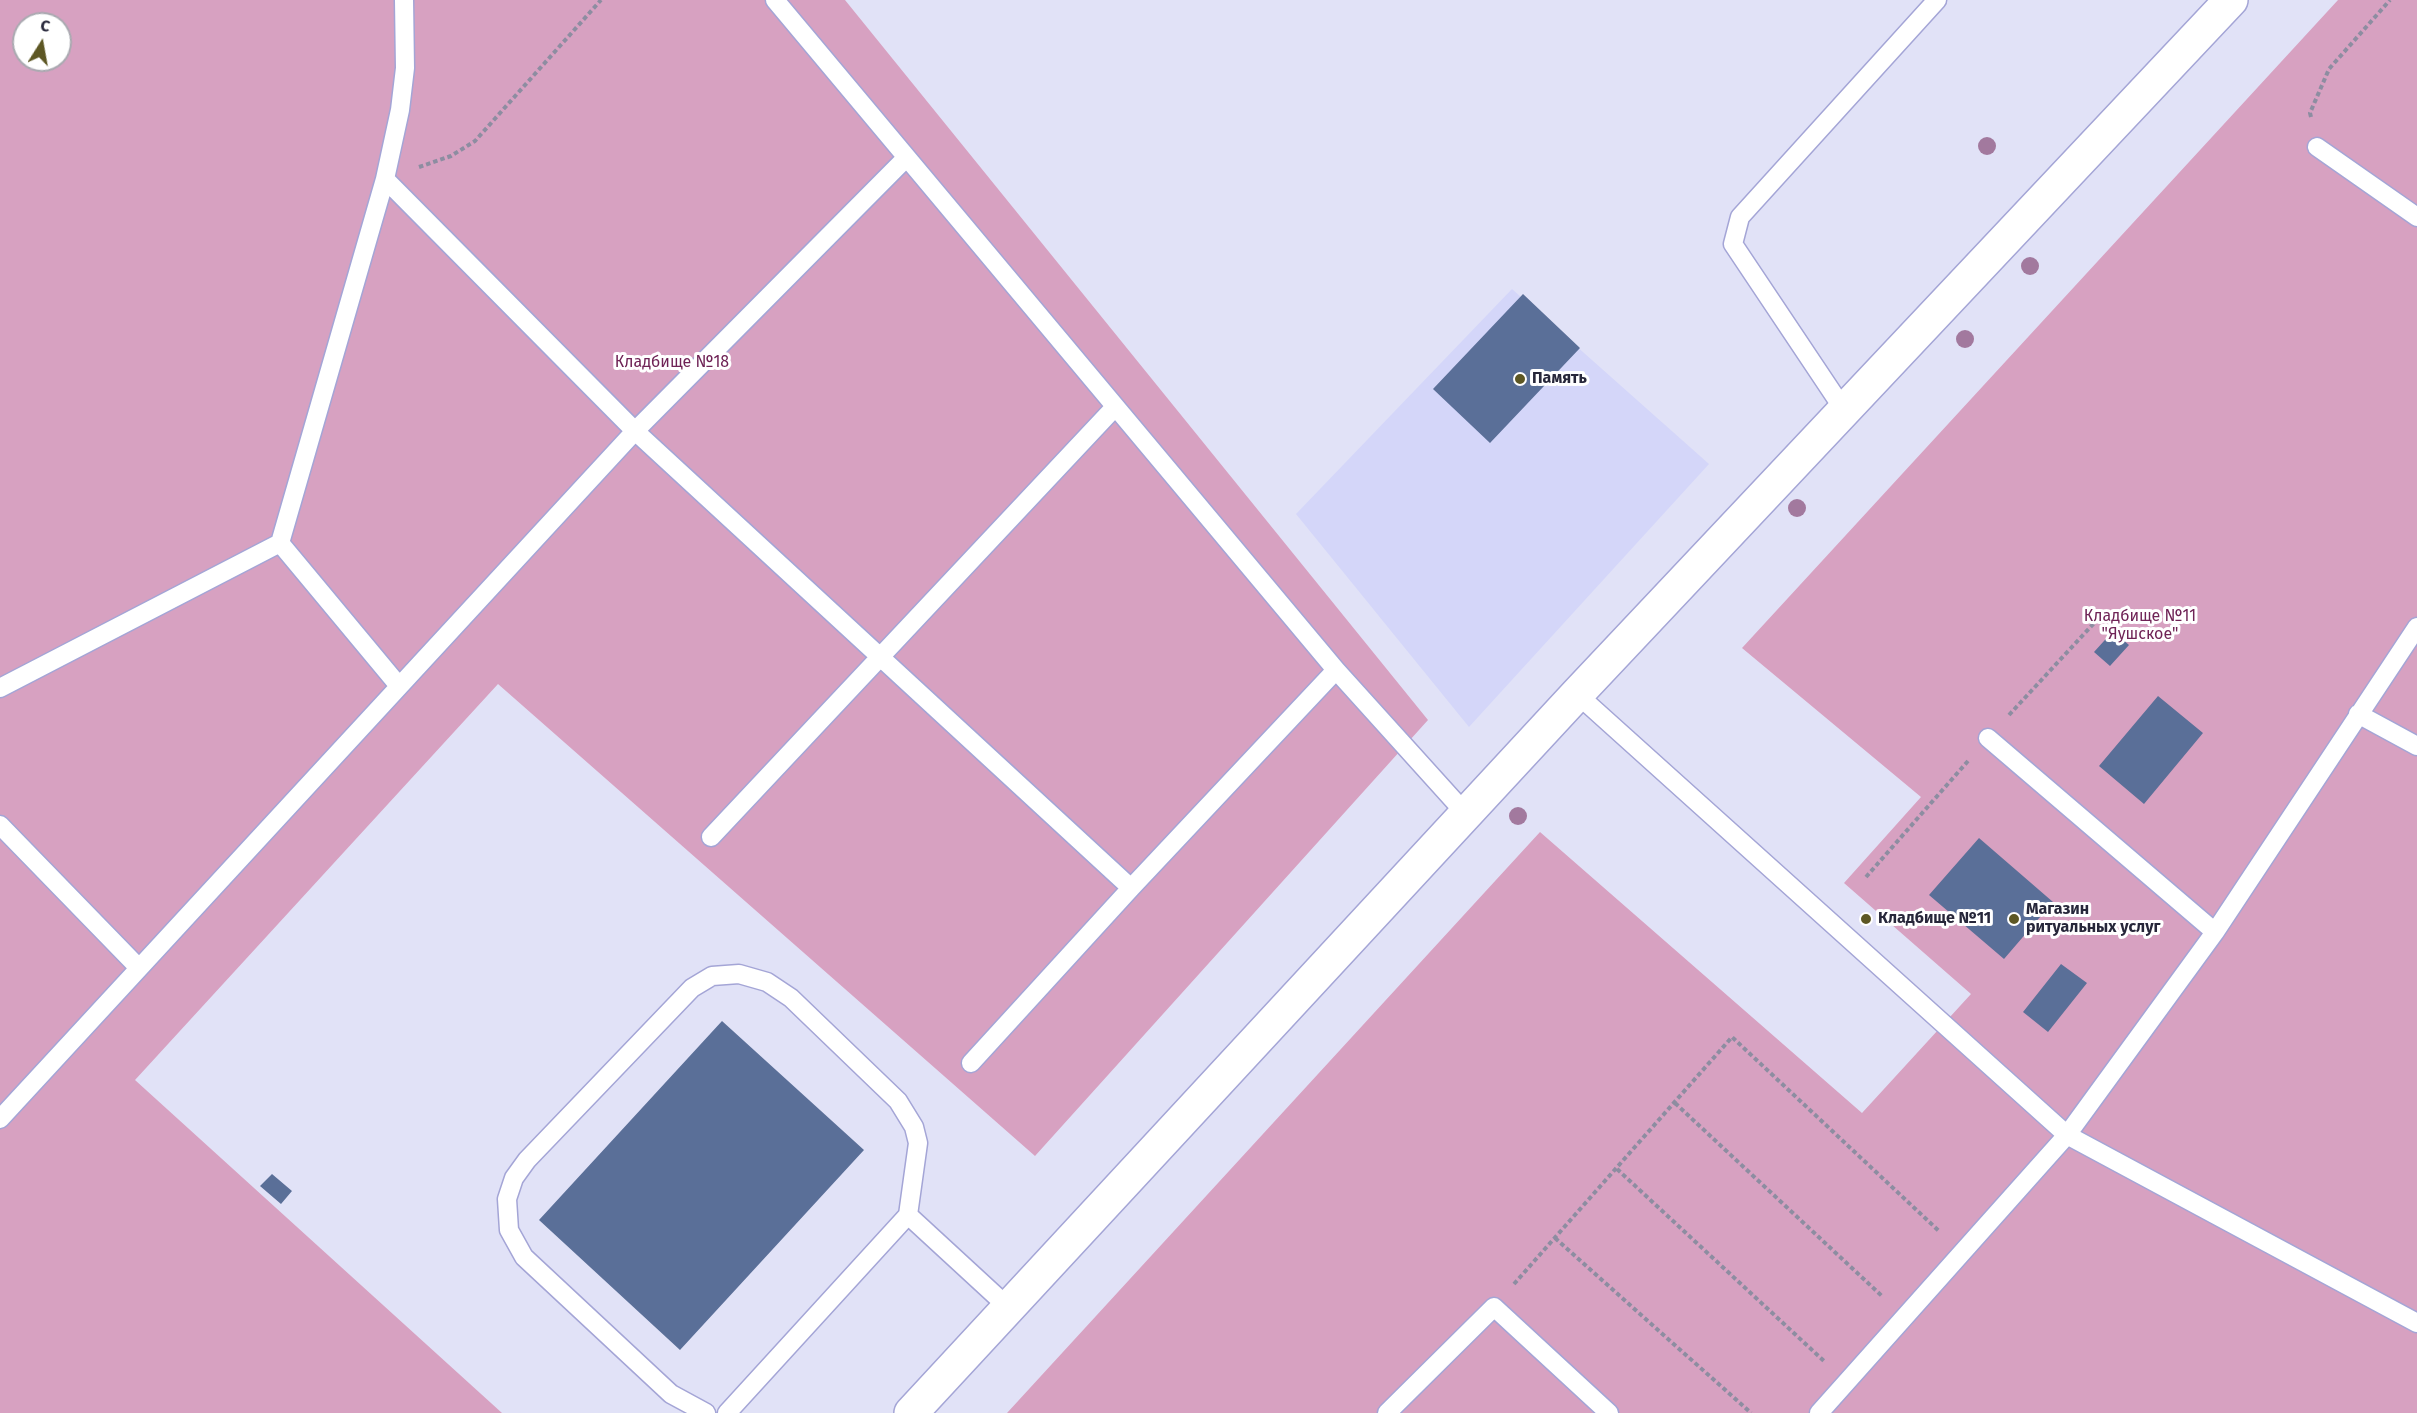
<!DOCTYPE html>
<meta charset="utf-8">
<style>
body{margin:0}
#map{position:relative;width:2417px;height:1413px;overflow:hidden;background:#e1e2f7;font-family:"Fira Sans",sans-serif}
canvas{display:block}
.north{position:absolute;left:12px;top:12px;width:60px;height:60px;box-sizing:border-box;background:#fff;border:2px solid #a9a9b0;border-radius:50%;rotate:11deg;font-size:16px;font-weight:700;line-height:24px;text-align:center;color:#27273a}
.north::after{content:'';display:block;margin:auto;width:21px;height:27px;background:#5d5724;clip-path:polygon(50% 0,100% 100%,50% 72%,0 100%)}
</style>
<div id="map">
<canvas width="2417" height="1413"></canvas>
<div class="north">С</div>
</div>
<script>
const context = document.querySelector('canvas').getContext('2d');
context.lineJoin = 'round';
function paint(path, color) { context.fillStyle = color; context.fill(path, 'evenodd'); }
const poly = rows => new Path2D(rows.map(r => 'M' + r).join(''));
function strokePath(path, color, width, dash) { context.strokeStyle = color; context.lineWidth = width; context.lineCap = dash ? 'butt' : 'round'; context.setLineDash(dash || []); context.stroke(path); }
function drawText(font, color, halo, rows, align = 'center') {
  context.font = font + ' "Fira Sans",sans-serif'; context.lineWidth = 6; context.setLineDash([]); context.textBaseline = 'middle'; context.strokeStyle = halo; context.fillStyle = color; for (const [text, x, y, turn = 0] of rows) {
    context.save(); context.translate(x, y); context.rotate((+turn || 0) * Math.PI / 180); context.textAlign = isNaN(turn) ? turn : align; if (halo) context.strokeText(text, 0, 0); context.fillText(text, 0, 0); context.restore();
  }
}
paint(poly([
 [1512,289,1709,464,1469,727,1296,514]
]), '#d4d6f9');
paint(poly([
 [0,0,845,0,1428,720,1035,1156,498,684,135,1080,502,1413,0,1413],
 [24,24,60,24,60,60,24,60],
 [2338,0,2417,0,2417,1413,1007,1413,1540,832,1862,1113,1971,994,1844,883,1921,797,1742,648]
]), '#d7a1c1');
paint(poly([
 [1523,294,1580,348,1490,443,1433,389],
 [2113,631,2129,645,2110,666,2094,652],
 [2158,696,2203,733,2144,804,2099,766],
 [1979,838,2053,902,2004,959,1929,895],
 [2061,964,2087,983,2048,1032,2023,1012],
 [722,1021,864,1150,680,1350,539,1220],
 [272,1174,292,1191,281,1204,260,1186]
]), '#5a6f98');
const lane = poly([
 [775,0,1336,670,1466,814],
 [2317,147,2417,217],
 [385,179,400,110,405,68,404,0],
 [1844,410,1733,244,1740,217,1937,0],
 [280,543,385,179,635,431,1131,888],
 [0,688,280,543,399,686],
 [1577,694,2067,1135,2417,1323],
 [2358,714,2417,746],
 [1988,738,2215,932],
 [0,825,139,968],
 [711,837,1115,407],
 [971,1063,1131,888,1336,670],
 [0,1119,635,431,906,158],
 [706,1413,671,1394,524,1257,509,1230,507,1199,514,1178,527,1160,692,988,712,976,739,974,767,982,791,998,898,1101,914,1127,918,1143,908,1215],
 [727,1413,908,1215,1009,1308],
 [1387,1413,1494,1307,1609,1413],
 [1819,1413,2067,1135,2215,932,2417,627]
]);
const street = poly([
 [911,1413,1577,694,2231,0]
]);
strokePath(lane, '#a4a5d6', 21);
strokePath(street, '#a4a5d6', 36);
strokePath(poly([
 [2311,117,2310,113,2329,69,2390,0],
 [419,167,451,156,475,141,601,0],
 [2009,715,2097,620],
 [1866,877,1968,761],
 [1675,1103,1883,1297],
 [1617,1169,1825,1362],
 [1555,1238,1751,1413],
 [1514,1284,1732,1037,1940,1232]
]), '#8d8da1', 4, [4.5, 3]);
strokePath(lane, '#fff', 18);
strokePath(street, '#fff', 33);
context.fillStyle = '#a2799e';
for (const [x, y] of [
 [1987,146],
 [2030,266],
 [1965,339],
 [1797,508],
 [1518,816]
]) { context.beginPath(); context.arc(x, y, 9, 0, 2 * Math.PI); context.fill(); }
for (const [x, y, r, color] of [
 [1520,379,6,"#5d5724"],
 [1866,919,6,"#5d5724"],
 [2014,919,6,"#5d5724"]
]) { const dot = new Path2D(); dot.arc(x, y, r, 0, 2 * Math.PI); context.fillStyle = color; context.fill(dot); strokePath(dot, '#fff', 2); }
drawText('16px', '#6f2356', '#fff', [
 ["Кладбище №18",672,363],
 ["Кладбище №11",2140,617],
 ["\"Яушское\"",2140,635]
]);
drawText('bold 16px', '#27273a', '#fff', [
 ["Память",1532,379],
 ["Магазин",2026,910],
 ["ритуальных услуг",2026,928],
 ["Кладбище №11",1878,919]
], 'left');
</script>
